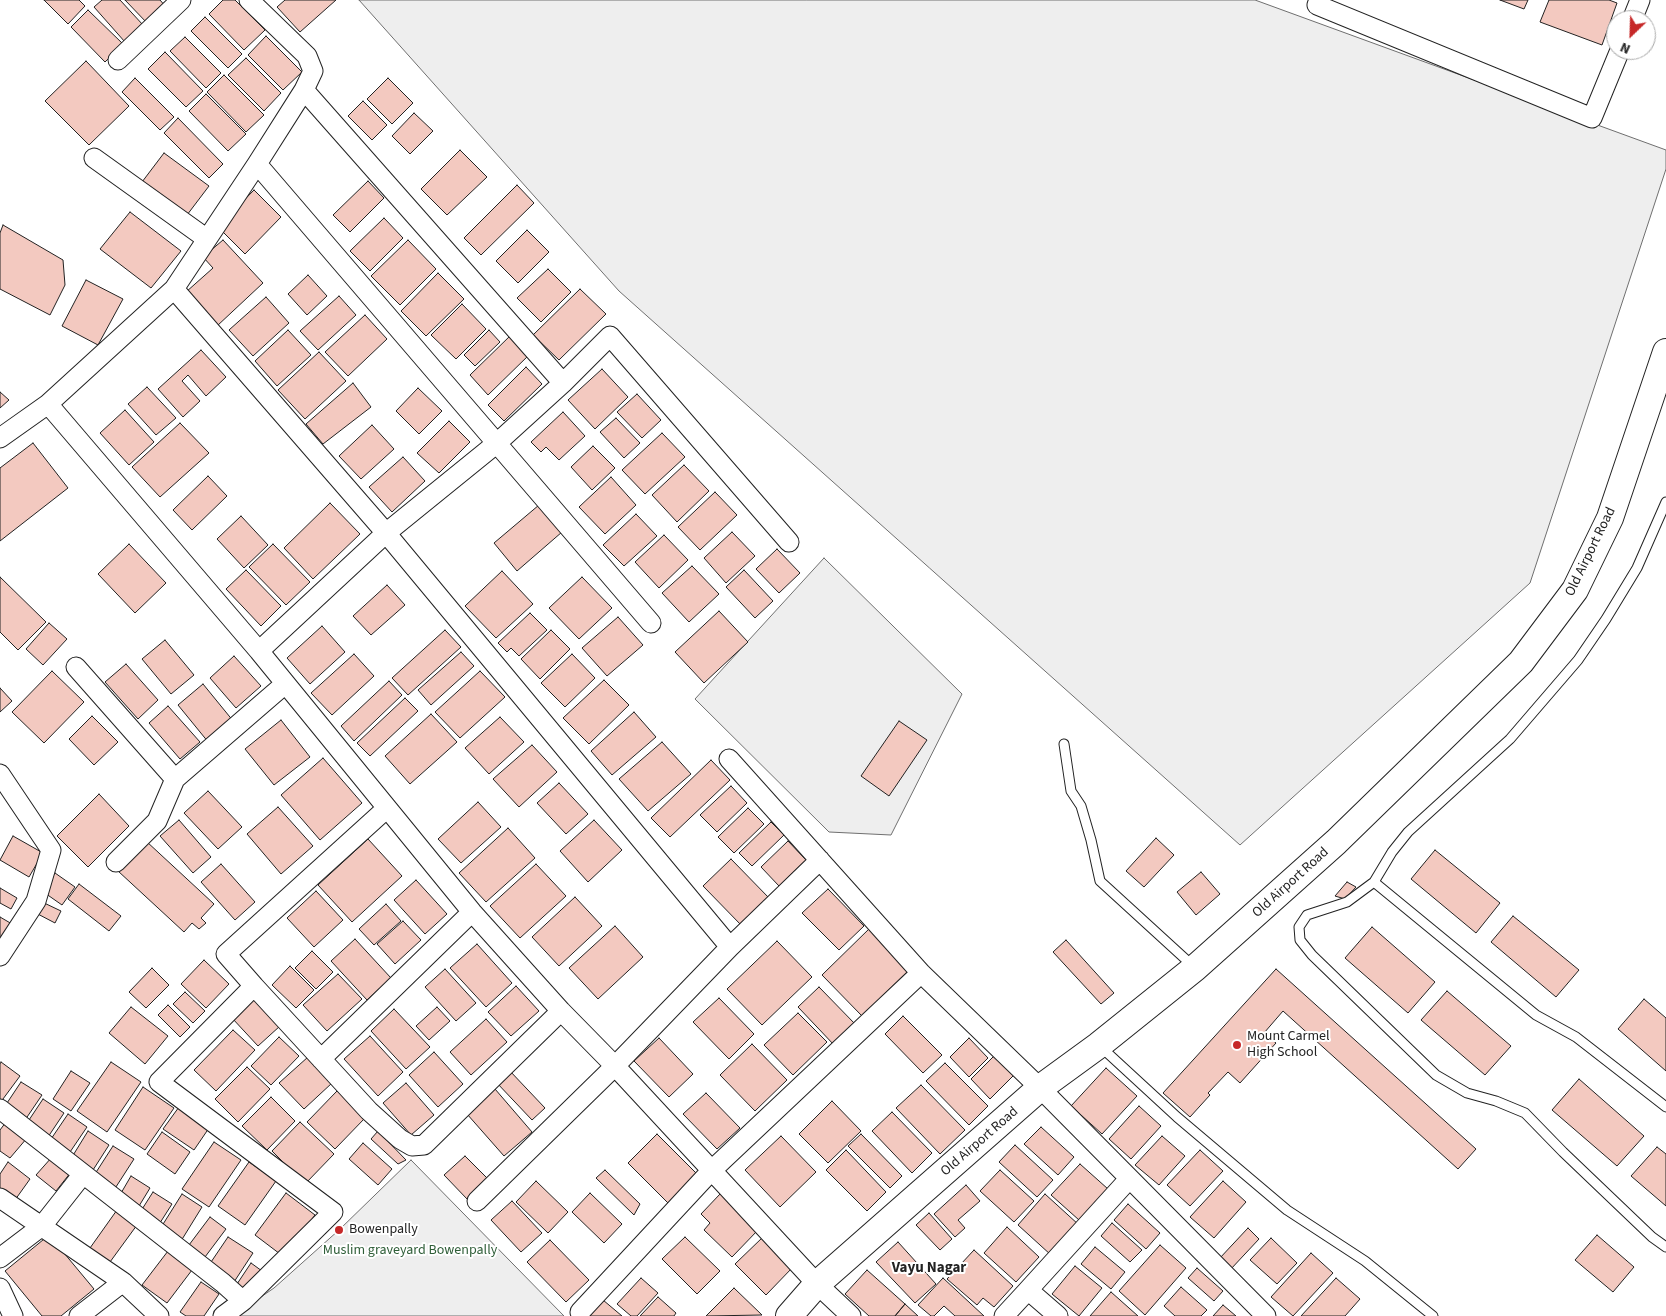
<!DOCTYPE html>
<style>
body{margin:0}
#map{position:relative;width:1666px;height:1316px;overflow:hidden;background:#fff;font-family:"Source Sans 3",sans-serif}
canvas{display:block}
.north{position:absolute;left:1606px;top:10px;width:50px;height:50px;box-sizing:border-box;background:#fff;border:1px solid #a7a7a7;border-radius:50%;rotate:204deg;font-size:14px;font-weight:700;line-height:20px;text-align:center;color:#222}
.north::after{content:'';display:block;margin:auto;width:18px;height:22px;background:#c62828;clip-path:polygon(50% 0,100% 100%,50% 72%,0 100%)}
</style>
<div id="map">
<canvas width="1666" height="1316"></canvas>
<div class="north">N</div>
</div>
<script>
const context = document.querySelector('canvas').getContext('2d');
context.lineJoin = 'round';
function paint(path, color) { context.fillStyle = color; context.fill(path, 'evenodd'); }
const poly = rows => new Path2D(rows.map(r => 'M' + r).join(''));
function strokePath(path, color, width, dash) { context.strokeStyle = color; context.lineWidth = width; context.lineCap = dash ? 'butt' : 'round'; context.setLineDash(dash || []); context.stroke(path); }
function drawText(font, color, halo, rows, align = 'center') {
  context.font = font + ' "Source Sans 3",sans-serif'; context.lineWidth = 4; context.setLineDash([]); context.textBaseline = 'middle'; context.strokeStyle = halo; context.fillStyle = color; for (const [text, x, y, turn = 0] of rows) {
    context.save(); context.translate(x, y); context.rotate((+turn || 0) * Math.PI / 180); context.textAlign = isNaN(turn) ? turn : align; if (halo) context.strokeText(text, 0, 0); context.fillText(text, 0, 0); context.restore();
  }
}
const green = poly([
 [359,0,1255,0,1666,150,1666,169,1530,583,1240,845,619,291,359,0],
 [824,558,962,694,891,835,829,832,695,699,824,558],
 [411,1160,564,1316,233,1316,274,1288,339,1230,411,1160]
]);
paint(green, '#eee');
strokePath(green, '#6f6f6f', 1);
const building = poly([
 [44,0,79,0,85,6,68,24,44,0],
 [102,0,120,0,143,25,125,42,94,7,102,0],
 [125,0,160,0,166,7,148,24,125,0],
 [223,0,235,0,265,30,244,50,209,14,223,0],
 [285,0,336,0,300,32,277,7,285,0],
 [1500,0,1528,0,1524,9,1500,0],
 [1549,0,1609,0,1617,3,1602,45,1540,22,1549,0],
 [88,10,123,44,105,62,71,27,88,10],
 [205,17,242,54,228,68,191,31,205,17],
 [266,36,302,72,283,90,248,55,266,36],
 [185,37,221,73,206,88,170,51,185,37],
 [165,52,203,91,186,107,148,69,165,52],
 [246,58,281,93,264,111,228,75,246,58],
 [86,61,129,106,89,145,45,101,86,61],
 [224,75,264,115,246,132,207,92,224,75],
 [135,78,174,117,160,130,122,92,135,78],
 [388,78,413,103,392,124,367,99,388,78],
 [206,94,246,134,228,151,189,111,206,94],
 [363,101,387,125,372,140,348,116,363,101],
 [414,113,433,131,410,154,392,136,414,113],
 [178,118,223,164,209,178,164,133,178,118],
 [460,150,487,177,447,215,421,189,460,150],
 [164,153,209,186,187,215,142,182,164,153],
 [368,181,384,198,350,232,333,215,368,181],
 [517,185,534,203,481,255,464,238,517,185],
 [254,190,281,217,245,254,218,227,254,190],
 [130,212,181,251,151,288,100,249,130,212],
 [384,218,403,238,370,271,350,251,384,218],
 [3,225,63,260,65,285,50,315,0,289,0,233,3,225],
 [527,230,549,252,518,283,496,261,527,230],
 [223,240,263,283,217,326,186,292,213,268,203,257,223,240],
 [408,240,436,269,400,305,371,276,408,240],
 [548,269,571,292,541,322,517,298,548,269],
 [438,273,464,299,426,336,401,311,438,273],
 [308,275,327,296,307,315,288,294,308,275],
 [86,280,123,299,98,345,62,326,86,280],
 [580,289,606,314,559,360,533,335,580,289],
 [339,296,356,315,318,350,300,331,339,296],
 [266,297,289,323,253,356,229,330,266,297],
 [462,304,486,329,456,359,431,335,462,304],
 [365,315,387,339,348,376,325,352,365,315],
 [288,330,311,355,277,386,255,361,288,330],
 [489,330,500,342,475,366,464,355,489,330],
 [511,335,530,354,488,395,470,375,511,335],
 [201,350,226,377,206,396,188,375,182,381,200,401,183,417,158,389,201,350],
 [319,352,346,381,305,419,278,390,319,352],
 [526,367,542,384,504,421,488,405,526,367],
 [602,369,628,397,595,429,568,400,602,369],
 [353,383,371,407,323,444,306,424,353,383],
 [147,387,176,418,156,435,128,404,147,387],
 [418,388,442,411,419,434,396,411,418,388],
 [0,392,9,400,0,408,0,392],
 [637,394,661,420,642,438,617,412,637,394],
 [125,410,154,442,129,465,100,433,125,410],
 [563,412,585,436,559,460,546,447,541,452,531,442,563,412],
 [616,418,640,443,624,458,600,432,616,418],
 [449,421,470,442,439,473,417,453,449,421],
 [180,423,209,453,160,497,132,467,180,423],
 [372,425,394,449,361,479,339,456,372,425],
 [662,433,685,457,645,494,622,470,662,433],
 [33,443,68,488,0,541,0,468,33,443],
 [593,446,615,468,592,490,571,467,593,446],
 [403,457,425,481,392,512,369,487,403,457],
 [684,465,709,491,677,522,652,495,684,465],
 [208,476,227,496,192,530,173,510,208,476],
 [611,477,636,505,605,534,579,507,611,477],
 [715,492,737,515,700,550,678,527,715,492],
 [330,503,360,534,313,579,284,548,330,503],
 [539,505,562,532,517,571,494,543,539,505],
 [636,514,657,536,624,566,603,545,636,514],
 [241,516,268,545,244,568,217,539,241,516],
 [732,532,755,556,726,583,704,558,732,532],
 [664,535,688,560,659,588,635,562,664,535],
 [129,544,166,583,135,613,98,574,129,544],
 [273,544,310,582,286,605,249,567,273,544],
 [777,549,800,573,779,593,756,569,777,549],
 [692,566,719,594,689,622,662,593,692,566],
 [246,570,281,606,261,626,226,589,246,570],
 [744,570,773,601,755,618,726,587,744,570],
 [502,571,533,604,496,638,465,606,502,571],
 [0,577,46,622,18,650,0,632,0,577],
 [582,577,612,608,579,639,549,608,582,577],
 [387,585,405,605,371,635,353,616,387,585],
 [719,611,748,642,704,683,675,652,719,611],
 [530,613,547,630,519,656,511,648,507,652,498,643,530,613],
 [618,617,643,645,607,676,582,648,618,617],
 [49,623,67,639,43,665,26,649,49,623],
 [322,626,345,652,310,684,287,658,322,626],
 [445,630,461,647,408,695,392,678,445,630],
 [551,630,570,649,540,679,521,659,551,630],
 [165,640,194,675,171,694,142,659,165,640],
 [461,652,474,666,431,705,418,690,461,652],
 [354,654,374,676,332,715,311,693,354,654],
 [572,654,595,678,565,707,541,683,572,654],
 [234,656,261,686,236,708,210,678,234,656],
 [126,664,158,700,138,719,105,682,126,664],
 [52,671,84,702,44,743,12,712,52,671],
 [480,671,505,697,460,738,435,712,480,671],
 [604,680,629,705,589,744,563,718,604,680],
 [389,681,402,695,354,741,341,726,389,681],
 [203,684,234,722,209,743,178,705,203,684],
 [0,688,12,701,0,712,0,688],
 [405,698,418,711,370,756,357,743,405,698],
 [168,706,200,742,180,759,149,723,168,706],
 [634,712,656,737,612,775,591,751,634,712],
 [431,714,457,742,410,784,385,756,431,714],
 [92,716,118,742,94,765,69,739,92,716],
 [500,717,524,742,489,774,465,748,500,717],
 [281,720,310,757,274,785,245,749,281,720],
 [899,721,927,740,889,796,861,776,899,721],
 [662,742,691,774,648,811,619,779,662,742],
 [532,745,557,772,519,807,493,779,532,745],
 [323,758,362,803,320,840,281,795,323,758],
 [711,760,730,780,670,837,651,818,711,760],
 [559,783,588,814,566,834,537,803,559,783],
 [731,786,747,803,717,832,700,815,731,786],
 [208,791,242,827,218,849,184,813,208,791],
 [99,794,129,826,88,867,57,836,99,794],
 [478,802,501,827,461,863,438,839,478,802],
 [278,807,313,846,281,874,247,834,278,807],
 [748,808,764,824,734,853,718,837,748,808],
 [179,820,211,857,193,873,160,836,179,820],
 [594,820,622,850,588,882,560,851,594,820],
 [771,822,784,835,752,866,739,853,771,822],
 [508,828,535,858,486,902,459,873,508,828],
 [13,836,43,853,29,877,0,860,13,836],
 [1156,838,1174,855,1144,887,1126,871,1156,838],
 [368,839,402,876,352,922,318,885,368,839],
 [146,841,214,904,201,918,206,923,199,929,192,923,184,932,118,871,146,841],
 [788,841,806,860,779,886,761,867,788,841],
 [1435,850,1500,903,1476,933,1411,879,1435,850],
 [731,859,770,899,742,926,703,886,731,859],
 [221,864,255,902,235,920,201,882,221,864],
 [536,864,566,896,520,938,490,906,536,864],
 [1201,872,1220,894,1196,915,1177,892,1201,872],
 [55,873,75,887,62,905,42,891,55,873],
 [416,880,447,914,425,934,394,900,416,880],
 [1347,882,1356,887,1345,899,1335,896,1347,882],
 [79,884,121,916,109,931,68,899,79,884],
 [0,888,17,898,11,909,0,903,0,888],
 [828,889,864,926,839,950,802,913,828,889],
 [316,891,343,920,314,947,287,918,316,891],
 [575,897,602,926,559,966,532,937,575,897],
 [40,901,61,911,55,923,34,912,40,901],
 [386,904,401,921,374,945,359,929,386,904],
 [1513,916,1579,970,1556,997,1491,942,1513,916],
 [0,917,12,924,0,943,0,917],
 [403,921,421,940,395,964,377,944,403,921],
 [615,926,643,957,598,999,569,968,615,926],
 [1372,927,1435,982,1408,1013,1345,958,1372,927],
 [870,928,910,969,862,1016,822,975,870,928],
 [355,939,391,978,367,1000,331,961,355,939],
 [1066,940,1114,993,1101,1004,1053,952,1066,940],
 [777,941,812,977,762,1025,727,989,777,941],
 [477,944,512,983,486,1007,450,968,477,944],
 [312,951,333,972,316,989,295,968,312,951],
 [204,960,229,984,206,1008,181,984,204,960],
 [290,966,314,990,296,1008,272,985,290,966],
 [152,968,169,985,146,1008,129,992,152,968],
 [445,969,476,1003,456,1021,425,987,445,969],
 [1276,969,1476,1149,1458,1169,1283,1011,1264,1033,1276,1043,1240,1083,1228,1072,1208,1093,1210,1095,1190,1117,1163,1093,1276,969],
 [338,974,362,999,327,1031,303,1005,338,974],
 [516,986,539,1011,511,1036,488,1012,516,986],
 [819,987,856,1025,835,1046,798,1007,819,987],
 [1447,991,1511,1046,1485,1075,1421,1020,1447,991],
 [185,992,205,1011,193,1023,173,1004,185,992],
 [254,998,280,1026,258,1046,232,1018,254,998],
 [719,998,754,1034,729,1059,693,1022,719,998],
 [1644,999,1666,1018,1666,1071,1618,1029,1644,999],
 [168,1005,190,1027,180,1037,158,1015,168,1005],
 [131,1007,168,1036,145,1064,109,1033,131,1007],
 [437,1007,450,1021,429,1040,416,1026,437,1007],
 [394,1009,430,1047,406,1069,371,1031,394,1009],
 [798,1013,827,1042,793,1075,764,1045,798,1013],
 [903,1016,942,1055,923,1073,885,1034,903,1016],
 [486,1019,507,1042,471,1075,450,1052,486,1019],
 [233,1030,255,1050,216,1091,194,1070,233,1030],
 [370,1036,403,1072,378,1096,344,1059,370,1036],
 [279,1037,299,1056,271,1085,251,1066,279,1037],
 [659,1038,693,1074,669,1097,634,1061,659,1038],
 [969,1038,988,1058,969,1077,950,1057,969,1038],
 [752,1044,787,1080,755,1111,720,1075,752,1044],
 [434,1052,463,1084,438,1107,409,1075,434,1052],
 [995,1055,1014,1075,990,1099,971,1079,995,1055],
 [308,1057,332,1083,304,1109,279,1083,308,1057],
 [1,1062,20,1076,0,1103,0,1064,1,1062],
 [111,1062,141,1082,107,1132,77,1111,111,1062],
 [945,1063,988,1106,969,1125,926,1081,945,1063],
 [247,1067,270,1089,238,1122,215,1099,247,1067],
 [1106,1068,1137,1096,1102,1134,1071,1106,1106,1068],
 [509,1070,545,1108,532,1120,496,1082,509,1070],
 [71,1071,90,1083,71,1111,53,1099,71,1071],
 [1579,1079,1644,1136,1617,1166,1552,1110,1579,1079],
 [21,1082,42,1095,23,1123,3,1109,21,1082],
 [406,1083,434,1115,411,1135,383,1103,406,1083],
 [921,1085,965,1130,940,1154,896,1108,921,1085],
 [143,1087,174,1108,145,1150,115,1130,143,1087],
 [495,1089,532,1132,504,1156,467,1114,495,1089],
 [337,1091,365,1118,335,1149,307,1122,337,1091],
 [706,1093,740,1128,717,1149,683,1114,706,1093],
 [271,1097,295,1121,267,1150,242,1126,271,1097],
 [43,1099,64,1113,46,1140,25,1126,43,1099],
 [832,1101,861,1131,828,1163,799,1134,832,1101],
 [1139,1106,1161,1126,1131,1159,1109,1139,1139,1106],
 [179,1107,209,1128,194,1150,163,1129,179,1107],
 [892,1112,932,1153,912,1173,872,1131,892,1112],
 [68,1114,87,1127,68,1155,49,1142,68,1114],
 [6,1122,27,1138,10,1158,0,1151,0,1130,6,1122],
 [300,1122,334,1154,305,1184,272,1151,300,1122],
 [1041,1127,1074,1157,1058,1175,1024,1144,1041,1127],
 [88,1131,109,1145,93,1170,72,1157,88,1131],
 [378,1131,406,1160,398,1164,371,1139,378,1131],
 [162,1132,190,1152,175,1174,147,1154,162,1132],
 [657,1134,699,1176,670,1205,628,1163,657,1134],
 [861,1134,902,1176,890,1188,848,1146,861,1134],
 [781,1136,816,1172,780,1207,745,1170,781,1136],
 [1162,1136,1185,1156,1159,1185,1135,1165,1162,1136],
 [214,1142,241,1160,209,1207,182,1189,214,1142],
 [363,1143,392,1169,378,1185,349,1159,363,1143],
 [1015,1145,1053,1180,1037,1197,999,1162,1015,1145],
 [113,1146,134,1159,114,1190,93,1177,113,1146],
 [1657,1147,1666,1154,1666,1206,1631,1176,1657,1147],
 [846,1150,886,1192,867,1211,826,1170,846,1150],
 [1200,1150,1223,1171,1190,1206,1167,1185,1200,1150],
 [465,1156,489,1180,468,1200,444,1175,465,1156],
 [52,1157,71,1172,56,1191,36,1175,52,1157],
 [8,1162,30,1179,15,1200,0,1189,0,1174,8,1162],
 [249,1162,276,1181,245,1225,218,1206,249,1162],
 [1080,1164,1108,1189,1079,1220,1051,1195,1080,1164],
 [605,1170,640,1204,634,1215,596,1178,605,1170],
 [1000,1170,1034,1201,1014,1222,980,1191,1000,1170],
 [131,1176,150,1188,136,1211,117,1200,131,1176],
 [536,1181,568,1212,548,1233,516,1202,536,1181],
 [1223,1181,1246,1202,1214,1238,1190,1217,1223,1181],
 [966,1185,980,1201,958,1220,965,1228,955,1237,934,1214,966,1185],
 [153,1192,172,1204,158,1226,139,1214,153,1192],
 [286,1193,315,1215,284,1257,255,1235,286,1193],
 [590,1193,622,1224,604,1243,572,1212,590,1193],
 [721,1193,758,1230,732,1257,704,1230,710,1223,701,1214,721,1193],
 [182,1194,202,1207,181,1241,160,1229,182,1194],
 [1045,1194,1079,1225,1051,1255,1018,1225,1045,1194],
 [512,1201,542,1233,521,1252,491,1220,512,1201],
 [1128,1204,1160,1233,1146,1249,1114,1220,1128,1204],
 [117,1210,137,1225,110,1262,90,1248,117,1210],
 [929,1213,952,1239,940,1250,916,1225,929,1213],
 [210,1217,226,1229,202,1261,186,1249,210,1217],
 [1112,1223,1142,1250,1130,1262,1101,1236,1112,1223],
 [1007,1227,1039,1257,1016,1282,984,1253,1007,1227],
 [1248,1228,1259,1239,1230,1270,1219,1259,1248,1228],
 [49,1235,94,1289,61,1316,42,1316,5,1271,49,1235],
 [1597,1235,1634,1267,1613,1292,1575,1260,1597,1235],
 [228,1237,253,1253,234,1282,209,1265,228,1237],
 [685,1237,720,1271,697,1294,662,1259,685,1237],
 [763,1237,793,1267,766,1295,735,1264,763,1237],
 [1271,1238,1297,1263,1277,1284,1250,1260,1271,1238],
 [550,1240,589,1280,566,1302,527,1262,550,1240],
 [898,1242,936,1284,915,1303,876,1262,898,1242],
 [1160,1245,1186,1268,1145,1315,1119,1291,1160,1245],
 [1095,1247,1125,1272,1111,1289,1081,1264,1095,1247],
 [974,1250,1013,1286,994,1307,983,1298,977,1305,947,1279,974,1250],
 [168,1251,192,1270,167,1303,142,1285,168,1251],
 [1311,1253,1333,1273,1293,1316,1271,1297,1311,1253],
 [251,1263,262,1271,246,1294,235,1287,251,1263],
 [1075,1266,1102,1288,1079,1316,1052,1294,1075,1266],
 [1197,1268,1223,1291,1214,1301,1188,1278,1197,1268],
 [867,1270,905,1304,895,1316,869,1316,845,1294,867,1270],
 [641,1278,658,1293,637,1316,631,1316,617,1304,641,1278],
 [943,1278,984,1316,955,1316,944,1306,934,1316,931,1316,918,1305,943,1278],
 [1336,1278,1360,1299,1345,1316,1301,1316,1336,1278],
 [201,1282,219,1294,204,1316,186,1316,180,1312,201,1282],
 [1181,1287,1207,1310,1201,1316,1175,1316,1164,1306,1181,1287],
 [734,1288,762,1315,706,1316,734,1288],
 [1111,1292,1138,1316,1090,1316,1111,1292],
 [658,1297,676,1313,674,1316,640,1316,658,1297],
 [603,1300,622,1316,588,1316,603,1300],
 [905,1304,918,1316,895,1316,905,1304],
 [1223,1305,1236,1316,1213,1316,1223,1305]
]);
paint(building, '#f3c9c0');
strokePath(building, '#222', 1);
const service = poly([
 [1666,502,1637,568,1606,619,1578,660,1510,739,1408,832,1392,852,1374,882,1347,902,1307,915,1299,927,1300,940,1312,955,1436,1075,1467,1093,1496,1101,1525,1113,1563,1152,1652,1237,1666,1247],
 [1064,744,1071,791,1081,806,1091,840,1100,881,1193,966],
 [1374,882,1536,1015,1576,1037,1666,1107],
 [1101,1047,1177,1117,1287,1210,1365,1261,1433,1316]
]);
const minor = poly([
 [1319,0,1317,5,1592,118,1620,50],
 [1632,20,1640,0],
 [118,60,181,0],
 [304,90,563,383],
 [94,158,207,239],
 [257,164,651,623],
 [174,289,386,533,730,947],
 [48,404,259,651,472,912,561,1011,615,1066,817,1284,851,1316],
 [0,438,48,404,174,289,257,164,304,90,313,71,307,56,249,0],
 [259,651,386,533,497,443,563,383,610,336,789,542],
 [76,667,175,779],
 [729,759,921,973,1040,1088,1266,1316],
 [0,774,51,850,36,901,0,956],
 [116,862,157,821,175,779,285,684],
 [254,986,369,1111,400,1139,412,1146,424,1145,561,1011],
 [321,1059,472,912],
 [0,1109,223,1283,243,1301,333,1212,159,1082,254,986,226,954,386,809],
 [0,1198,123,1282,159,1316],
 [477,1201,615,1066,730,947,820,860],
 [0,1258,42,1226,83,1174],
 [0,1288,13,1316],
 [1028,1290,1129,1179],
 [580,1312,711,1171,921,973],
 [79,1316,123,1282],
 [223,1316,243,1301],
 [1004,1316,1028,1290,1058,1316]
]);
const secondary = poly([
 [789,1316,817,1284,1040,1088,1099,1045,1195,968,1336,842,1521,662,1575,590,1610,518,1666,352]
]);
strokePath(service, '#222', 11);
strokePath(minor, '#222', 21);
strokePath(secondary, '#222', 28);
strokePath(service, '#fff', 9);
strokePath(minor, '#fff', 19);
strokePath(secondary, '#fff', 26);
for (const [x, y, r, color] of [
 [1237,1045,5,"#c62828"],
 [339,1230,5,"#c62828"]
]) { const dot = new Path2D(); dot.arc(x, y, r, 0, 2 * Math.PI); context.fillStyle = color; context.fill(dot); strokePath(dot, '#fff', 2); }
drawText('14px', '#222', '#fff', [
 ["Old Airport Road",1591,552,-64],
 ["Old Airport Road",1291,883,-42],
 ["Old Airport Road",980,1142,-41]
]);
drawText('14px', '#222', '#fff', [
 ["Mount Carmel",1247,1037],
 ["High School",1247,1053],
 ["Bowenpally",349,1230]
], 'left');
drawText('14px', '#2f5e38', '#fff', [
 ["Muslim graveyard Bowenpally",410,1251]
]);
drawText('bold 15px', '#222', '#fff', [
 ["Vayu Nagar",929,1269]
]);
</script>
